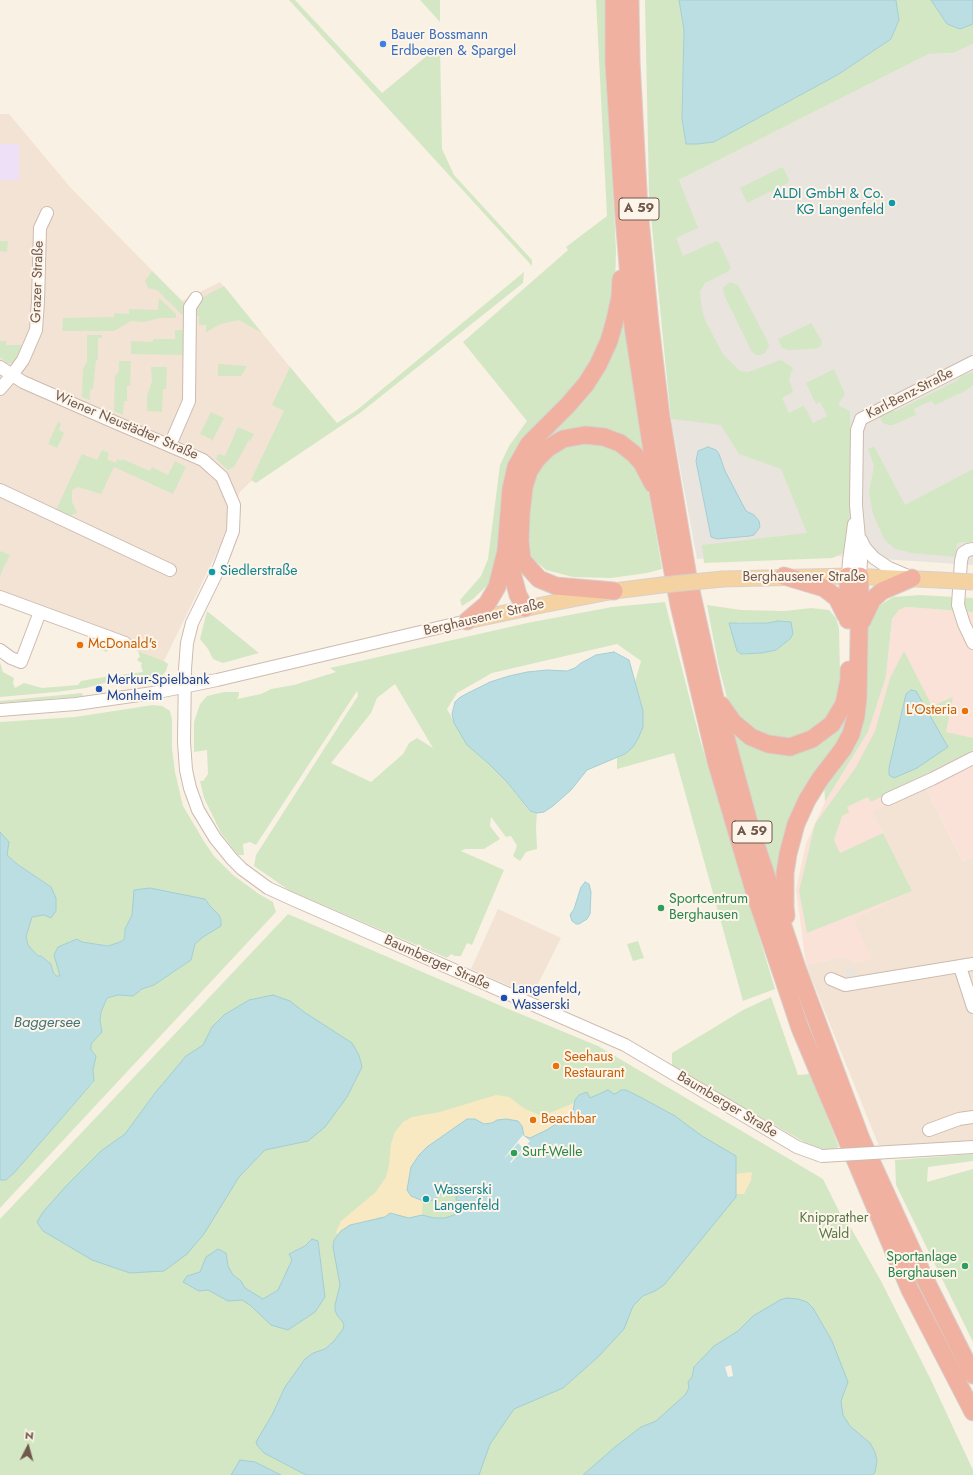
<!DOCTYPE html>
<meta charset="utf-8">
<style>
body{margin:0}
#map{position:relative;width:973px;height:1475px;overflow:hidden;background:#faf1e5;font-family:Jost,sans-serif}
canvas{display:block}
.north{position:absolute;left:8px;top:1427px;width:40px;height:40px;-webkit-text-stroke:3px #fef5ea;paint-order:stroke;rotate:6deg;font-size:11px;font-weight:700;line-height:16px;text-align:center;color:#71584c}
.north::after{content:'';display:block;margin:auto;width:14px;height:18px;background:#71584c;clip-path:polygon(50% 0,100% 100%,50% 72%,0 100%)}
</style>
<div id="map">
<canvas width="973" height="1475"></canvas>
<div class="north">N</div>
</div>
<script>
const context = document.querySelector('canvas').getContext('2d');
context.lineJoin = 'round';
function paint(path, color) { context.fillStyle = color; context.fill(path, 'evenodd'); }
const poly = rows => new Path2D(rows.map(r => 'M' + r).join(''));
function strokePath(path, color, width, dash) { context.strokeStyle = color; context.lineWidth = width; context.lineCap = dash ? 'butt' : 'round'; context.setLineDash(dash || []); context.stroke(path); }
function drawText(font, color, halo, rows, align = 'center') {
  context.font = font + ' Jost,sans-serif'; context.lineWidth = 4; context.setLineDash([]); context.textBaseline = 'middle'; context.strokeStyle = halo; context.fillStyle = color; for (const [text, x, y, turn = 0] of rows) {
    context.save(); context.translate(x, y); context.rotate((+turn || 0) * Math.PI / 180); context.textAlign = isNaN(turn) ? turn : align; if (halo) context.strokeText(text, 0, 0); context.fillText(text, 0, 0); context.restore();
  }
}
paint(poly([
 [0,114,9,114,70,187,182,301,220,282,337,424,251,481,240,492,218,550,164,661,0,599],
 [925,787,963,862,973,856,973,1142,879,1146,806,965,842,957,859,963,854,920,872,811],
 [498,909,561,938,532,996,471,969]
]), '#f2e3d4');
paint(poly([
 [906,607,973,612,973,856,963,862,925,787,873,811,912,891,854,920,872,959,859,963,842,957,806,965,796,889,806,843,825,802,868,732,886,677,892,619,899,610]
]), '#fae2d9');
paint(poly([
 [973,44,973,565,790,553,697,559,671,419,649,195,929,54,954,53],
 [854,968,855,976,847,977,846,969]
]), '#eae4df');
paint(poly([
 [0,144,19,144,19,180,0,180]
]), '#eee1f7');
paint(poly([
 [289,0,295,0,382,93,440,45,442,149,454,175,532,260,532,266],
 [420,0,440,0,440,22],
 [596,0,606,0,612,172,616,250,615,288,602,339,591,362,581,377,552,412,497,562,492,581,473,599,462,606,460,600,481,576,488,559,500,465,509,446,527,421,463,342,568,250,566,247,607,216],
 [645,0,679,0,684,30,682,119,686,144,697,144,714,142,839,74,891,39,899,20,896,0,931,0,947,24,960,29,973,24,973,44,954,53,929,54,679,180,698,228,676,238,683,256,716,241,719,242,731,268,729,271,705,283,700,291,702,310,705,320,723,354,740,371,748,372,781,360,793,368,789,379,793,392,782,398,789,413,803,406,806,409,813,423,827,416,820,402,816,404,806,383,834,369,845,394,838,405,850,411,851,457,850,513,844,552,833,558,704,563,702,545,807,533,781,469,739,454,721,425,671,419,649,195],
 [780,168,783,168,789,179,788,183,747,203,740,188],
 [0,241,8,241,7,252,0,251],
 [152,271,185,304,183,314,181,314,157,290,148,288,145,281],
 [524,272,523,283,360,413,256,483,251,480,284,411,272,405,290,367,337,423,357,410],
 [730,282,738,285,768,342,769,346,765,353,761,355,756,355,752,352,724,295,723,288],
 [224,286,262,333,239,320,221,324,206,332,206,325,199,325,199,316,193,315,193,308,201,298],
 [159,298,176,314,176,318,160,318,144,322,131,321,114,331,62,331,63,318,114,317,114,313,129,314,129,309,158,310],
 [624,298,629,356,644,460,620,438,543,446,521,465,569,410],
 [811,323,822,341,820,347,814,349,788,350,782,348,778,339],
 [175,330,184,330,183,355,131,354,131,341,153,342,153,339,175,339],
 [87,335,102,335,102,338,98,338,98,360,96,360,93,389,90,390,90,400,82,397,83,369,87,362],
 [0,341,6,341,6,345,23,345,13,363,7,363,0,357],
 [119,361,131,361,130,386,127,386,127,401,124,401,123,415,114,411,115,376,119,371],
 [218,364,247,366,241,376,218,376],
 [151,367,167,367,166,389,163,389,162,412,147,411,147,396,152,381],
 [973,372,973,385,965,391,935,405,931,401,914,409,916,415,893,425,888,425,883,423,880,417,890,411,896,411,958,380,961,376],
 [211,412,224,418,212,441,211,441,211,439,200,434],
 [58,422,61,424,59,430,64,433,57,448,48,444],
 [238,427,254,434,250,441,249,440,234,467,228,470,216,459,218,454,225,456],
 [592,439,628,455,645,482,649,494,662,569,647,573,611,578,573,577,546,570,534,560,526,550,530,483,553,449],
 [874,446,905,505,973,469,973,543,961,542,957,544,955,557,912,553,895,549,884,539,873,514,869,492,874,466,868,449],
 [102,450,109,453,107,459,116,463,117,459,121,461,122,459,150,471,152,467,168,475,175,461,186,467,173,494,114,467,101,494,78,487,72,490,72,502,77,513,69,516,55,512,82,454,97,460],
 [0,551,10,555,6,564,5,564,0,576],
 [920,595,973,598,973,612,906,607,899,610,892,619,886,677,868,732,825,802,824,782,845,753,863,635,871,611,893,597],
 [665,602,701,743,775,989,743,1001,674,753,617,769,617,758,625,754,643,711,635,682,641,661,617,644,492,673,457,693,447,709,467,745,488,763,507,782,529,811,537,813,536,827,537,849,526,852,520,861,513,856,517,846,511,836,506,837,491,817,490,826,500,839,484,849,465,849,461,851,504,870,472,945,467,943,461,956,455,956,451,954,447,958,290,891,254,866,256,855,358,696,357,691,256,845,250,842,243,844,244,855,238,855,221,833,204,798,200,781,203,781,208,774,207,750,194,752,194,722,200,704,207,696,224,692,239,692,239,695,237,699,261,694,271,689,294,685,336,672,330,668,527,623,612,607],
 [395,684,433,748,417,738,409,743,403,754,371,782,331,763,371,713,377,698],
 [707,605,741,610,785,611,811,608,829,610,836,618,839,628,840,675,840,691,836,707,828,719,809,733,786,740,766,739,734,713,727,698,718,663],
 [778,621,786,621,793,634,790,639,776,650,762,653,741,654,737,651,735,641,737,622,768,623],
 [207,611,259,653,223,663,213,659,208,649,200,639],
 [103,638,111,641,107,652,99,649],
 [138,651,164,661,168,664,166,671,162,676,153,678,112,681,86,688,56,692,0,697,0,662,3,672,14,678,13,683,15,688,24,683,42,688,78,685,81,681,98,678,143,672,141,666,142,663,138,661,137,659,140,657],
 [904,651,932,706,953,697,946,732,973,738,973,750,871,802,868,797,847,807,849,812,842,816,834,840,840,853,883,833,912,891,807,933,799,891,815,824,856,767,875,731,890,678],
 [82,693,83,696,76,697,0,703,0,701],
 [153,705,162,706,170,711,172,720,172,748,175,772,183,806,205,843,214,856,233,875,259,894,273,902,276,912,0,1208,0,1180,6,1180,94,1082,93,1070,96,1056,91,1050,91,1044,102,1032,100,1020,101,1012,107,998,118,995,133,996,142,989,154,985,191,960,195,944,203,937,221,925,219,915,210,906,205,899,132,915,125,929,125,933,124,938,120,942,108,946,82,942,57,966,60,976,56,976,53,972,51,964,41,956,38,956,28,945,26,937,32,917,44,915,51,887,17,864,7,855,0,832,0,722,75,717],
 [847,705,852,717,814,783,782,906,730,724,792,748],
 [288,914,506,1008,598,1046,823,1179,840,1213,843,1214,881,1281,931,1380,973,1470,973,1475,0,1475,0,1219],
 [638,941,644,958,633,961,627,944],
 [771,997,798,1075,810,1074,839,1147,830,1150,813,1147,672,1067,672,1053,743,1010],
 [973,1154,973,1161,928,1167,927,1182,973,1169,973,1342,896,1185,895,1160]
]), '#d4e7c4');
paint(poly([
 [496,1095,509,1097,525,1109,542,1116,574,1103,574,1107,569,1115,559,1123,530,1138,524,1136,522,1133,522,1126,493,1123,484,1124,475,1119,467,1119,427,1147,411,1196,423,1201,422,1215,409,1218,390,1213,385,1217,380,1217,341,1230,338,1235,336,1232,341,1221,376,1192,386,1177,389,1165,391,1144,395,1132,403,1122,412,1117,440,1112],
 [752,1172,751,1180,744,1194,736,1194,736,1174]
]), '#f8e9c2');
const water = poly([
 [679,0,896,0,899,20,891,39,839,74,714,142,697,144,686,144,682,119,684,30,679,0],
 [931,0,973,0,973,24,960,29,947,24,931,0],
 [708,447,716,450,719,454,725,471,746,511,754,515,759,521,760,527,754,535,750,536,717,539,711,537,696,461,698,451,708,447],
 [778,621,791,622,793,634,790,639,776,650,762,653,741,654,737,651,729,623,768,623,778,621],
 [614,652,629,660,643,711,643,727,638,739,633,747,625,754,587,770,571,790,553,806,544,812,537,813,530,811,507,782,488,763,467,745,454,723,452,714,455,702,459,698,468,693,490,682,509,676,527,672,547,670,567,671,575,668,581,663,596,655,614,652],
 [911,690,916,691,948,747,917,768,894,778,889,775,889,768,906,694,911,690],
 [0,832,9,842,7,855,17,864,51,887,56,898,56,911,51,918,44,915,32,917,26,937,28,945,38,956,41,956,51,964,53,972,56,976,60,976,54,955,58,947,77,939,82,942,108,946,120,942,124,939,125,933,125,929,132,915,134,890,150,888,205,899,210,906,219,915,221,920,221,926,203,937,195,944,191,960,154,985,142,989,133,996,118,995,107,998,101,1012,100,1020,102,1032,91,1044,91,1050,96,1056,93,1070,94,1081,14,1173,6,1180,0,1180,0,832],
 [585,882,589,884,591,892,590,914,587,919,579,924,576,924,572,921,570,915,574,909,581,887,585,882],
 [273,995,290,1001,304,1012,352,1043,359,1055,362,1067,347,1097,325,1127,308,1141,265,1150,239,1177,204,1234,187,1254,164,1271,130,1273,92,1260,43,1231,37,1222,43,1212,67,1185,101,1151,125,1134,155,1093,186,1056,203,1045,212,1027,224,1015,249,1000,273,995],
 [608,1090,614,1094,617,1093,621,1090,626,1090,642,1098,675,1116,702,1136,736,1156,736,1197,664,1285,655,1291,643,1296,633,1306,624,1329,598,1357,563,1388,514,1409,490,1444,479,1475,306,1475,264,1453,257,1445,256,1442,272,1415,285,1387,305,1359,313,1353,325,1349,334,1341,343,1329,344,1325,342,1321,337,1315,335,1310,335,1305,340,1285,333,1247,334,1240,341,1231,350,1225,385,1217,390,1213,409,1218,422,1215,434,1218,445,1218,454,1215,459,1211,462,1208,463,1202,456,1200,457,1186,456,1184,453,1185,435,1199,430,1201,423,1201,411,1196,407,1190,411,1167,419,1155,427,1147,467,1119,475,1119,484,1124,492,1123,497,1120,506,1119,518,1121,522,1126,524,1136,530,1138,547,1130,569,1115,573,1111,575,1100,579,1095,587,1092,590,1098,608,1090],
 [312,1239,318,1241,325,1297,315,1312,288,1330,271,1325,250,1305,242,1300,228,1301,208,1290,199,1291,183,1282,187,1276,200,1272,206,1257,218,1249,226,1253,228,1266,233,1275,241,1281,245,1288,263,1299,278,1290,292,1260,289,1254,305,1246,312,1239],
 [787,1298,798,1299,807,1302,813,1308,832,1341,848,1382,841,1401,843,1415,850,1426,870,1443,875,1452,877,1461,875,1472,873,1475,583,1475,615,1447,641,1427,656,1421,685,1395,689,1388,688,1382,692,1377,694,1367,714,1346,738,1331,753,1316,780,1300,787,1298],
 [240,1460,255,1462,281,1475,231,1475,240,1460]
]);
paint(water, '#bbdee2');
strokePath(water, '#a2ced3', 1);
paint(poly([
 [523,1135,530,1141,511,1163,510,1162,523,1148,518,1143,505,1158,505,1157],
 [731,1365,733,1376,728,1377,725,1367]
]), '#faf1e5');
const minor = poly([
 [0,367,23,382,112,421,203,460,222,477,234,505,233,531,219,568,192,623,187,643,185,669,184,742,186,770,190,788,198,810,215,838,232,859,242,869,268,888,292,899,625,1045,797,1147,822,1156],
 [0,389,12,375,23,360,36,330,38,301,40,228,47,213],
 [170,445,189,401,190,307,196,298],
 [0,490,170,570],
 [861,540,865,548,874,558,889,568,908,576],
 [973,549,968,550,963,553,961,561,958,605,964,624,973,643],
 [848,576,849,561,854,524],
 [860,576,861,561,856,505,857,430,861,419,973,362],
 [0,597,125,643],
 [0,650,11,658,21,662,40,612],
 [0,710,76,704,153,693,217,680,467,621],
 [888,799,932,779,973,758],
 [960,967,973,1007],
 [831,979,845,985,973,964],
 [929,1130,959,1119,973,1117],
 [940,1149,973,1147]
]);
const major = poly([
 [723,579,848,576,939,580],
 [467,621,542,605,614,591,662,585]
]);
const highway = poly([
 [614,0,614,63,624,217,633,326,659,497,679,605,716,761,756,897,800,1028,910,1290,973,1412],
 [630,0,631,60,639,209,650,324,661,417,688,577,714,694,751,830,797,968,861,1139,924,1277,973,1375],
 [507,554,518,595,525,608],
 [784,576,824,588,837,598,846,616],
 [848,576,848,620],
 [614,591,556,586,539,579,522,560,520,541,521,514,524,487,529,471,537,459,548,448,563,439,585,435,604,437,620,443,634,454,642,463,653,484],
 [467,621,487,604,497,587,506,551,511,489,516,467,529,444,568,405,586,384,598,365,609,341,615,320,620,297,621,279],
 [862,621,872,600,882,591,912,578],
 [721,705,733,722,751,737,768,744,790,747,812,739,832,724,844,704,849,679,849,670],
 [786,916,785,907,785,873,788,854,796,824,807,800,820,779,843,749,851,734,856,716,858,697,860,576]
]);
strokePath(minor, '#cdbbaf', 14);
strokePath(major, '#d7d0cd', 17);
strokePath(highway, '#d7d0cd', 19);
strokePath(minor, '#fff', 12);
strokePath(major, '#f5d2a2', 15);
strokePath(highway, '#f0b1a0', 17);
const minorBridge = poly([
 [822,1156,940,1149]
]);
const majorBridge = poly([
 [939,580,973,582],
 [662,585,723,579]
]);
strokePath(minorBridge, '#cdbbaf', 14, []);
strokePath(majorBridge, '#d7d0cd', 17, []);
strokePath(minorBridge, '#fff', 12);
strokePath(majorBridge, '#f5d2a2', 15);
for (const [x, y, r, color] of [
 [383,44,4,"#3f7fe0"],
 [892,203,4,"#0f9aa8"],
 [212,572,4,"#0f9aa8"],
 [80,645,4,"#e8710a"],
 [99,689,4,"#1a4fb4"],
 [965,711,4,"#e8710a"],
 [661,908,4,"#2e9e5b"],
 [504,998,4,"#1a4fb4"],
 [556,1066,4,"#e8710a"],
 [533,1120,4,"#e8710a"],
 [514,1153,4,"#2e9e5b"],
 [426,1199,4,"#0f9aa8"],
 [965,1266,4,"#2e9e5b"]
]) { const dot = new Path2D(); dot.arc(x, y, r, 0, 2 * Math.PI); context.fillStyle = color; context.fill(dot); strokePath(dot, '#fef5ea', 1.5); }
for (const [x, y, w] of [
 [639,209,40],
 [752,832,40]
]) { const box = new Path2D(); box.roundRect(x - w / 2, y - 11, w, 22, 3); context.fillStyle = '#fef5ea'; context.fill(box); strokePath(box, '#71584c', 1); }
drawText('bold 13px', '#71584c', null, [
 ["A 59",639,209],
 ["A 59",752,832]
]);
drawText('14px', '#366cbe', '#fef5ea', [
 ["Bauer Bossmann",391,36],
 ["Erdbeeren & Spargel",391,52]
], 'left');
drawText('14px', '#0d838f', '#fef5ea', [
 ["ALDI GmbH & Co.",884,195,"right"],
 ["KG Langenfeld",884,211,"right"],
 ["Siedlerstraße",220,572],
 ["Wasserski",434,1191],
 ["Langenfeld",434,1207]
], 'left');
drawText('14px', '#71584c', '#fef5ea', [
 ["Grazer Straße",38,282,-88],
 ["Karl-Benz-Straße",910,394,-27],
 ["Wiener Neustädter Straße",126,426,23],
 ["Berghausener Straße",804,578],
 ["Berghausener Straße",484,618,-13],
 ["Baumberger Straße",437,963,24],
 ["Baumberger Straße",727,1105,31]
]);
drawText('14px', '#c56008', '#fef5ea', [
 ["McDonald's",88,645],
 ["L'Osteria",957,711,"right"],
 ["Seehaus",564,1058],
 ["Restaurant",564,1074],
 ["Beachbar",541,1120]
], 'left');
drawText('14px', '#164399', '#fef5ea', [
 ["Merkur-Spielbank",107,681],
 ["Monheim",107,697],
 ["Langenfeld,",512,990],
 ["Wasserski",512,1006]
], 'left');
drawText('14px', '#27864d', '#fef5ea', [
 ["Sportcentrum",669,900],
 ["Berghausen",669,916],
 ["Surf-Welle",522,1153],
 ["Sportanlage",957,1258,"right"],
 ["Berghausen",957,1274,"right"]
], 'left');
drawText('14px', '#557645', '#fef5ea', [
 ["Knipprather",834,1219],
 ["Wald",834,1235]
]);
drawText('italic 15px', '#44757c', '#fef5ea', [
 ["Baggersee",47,1023]
]);
</script>
